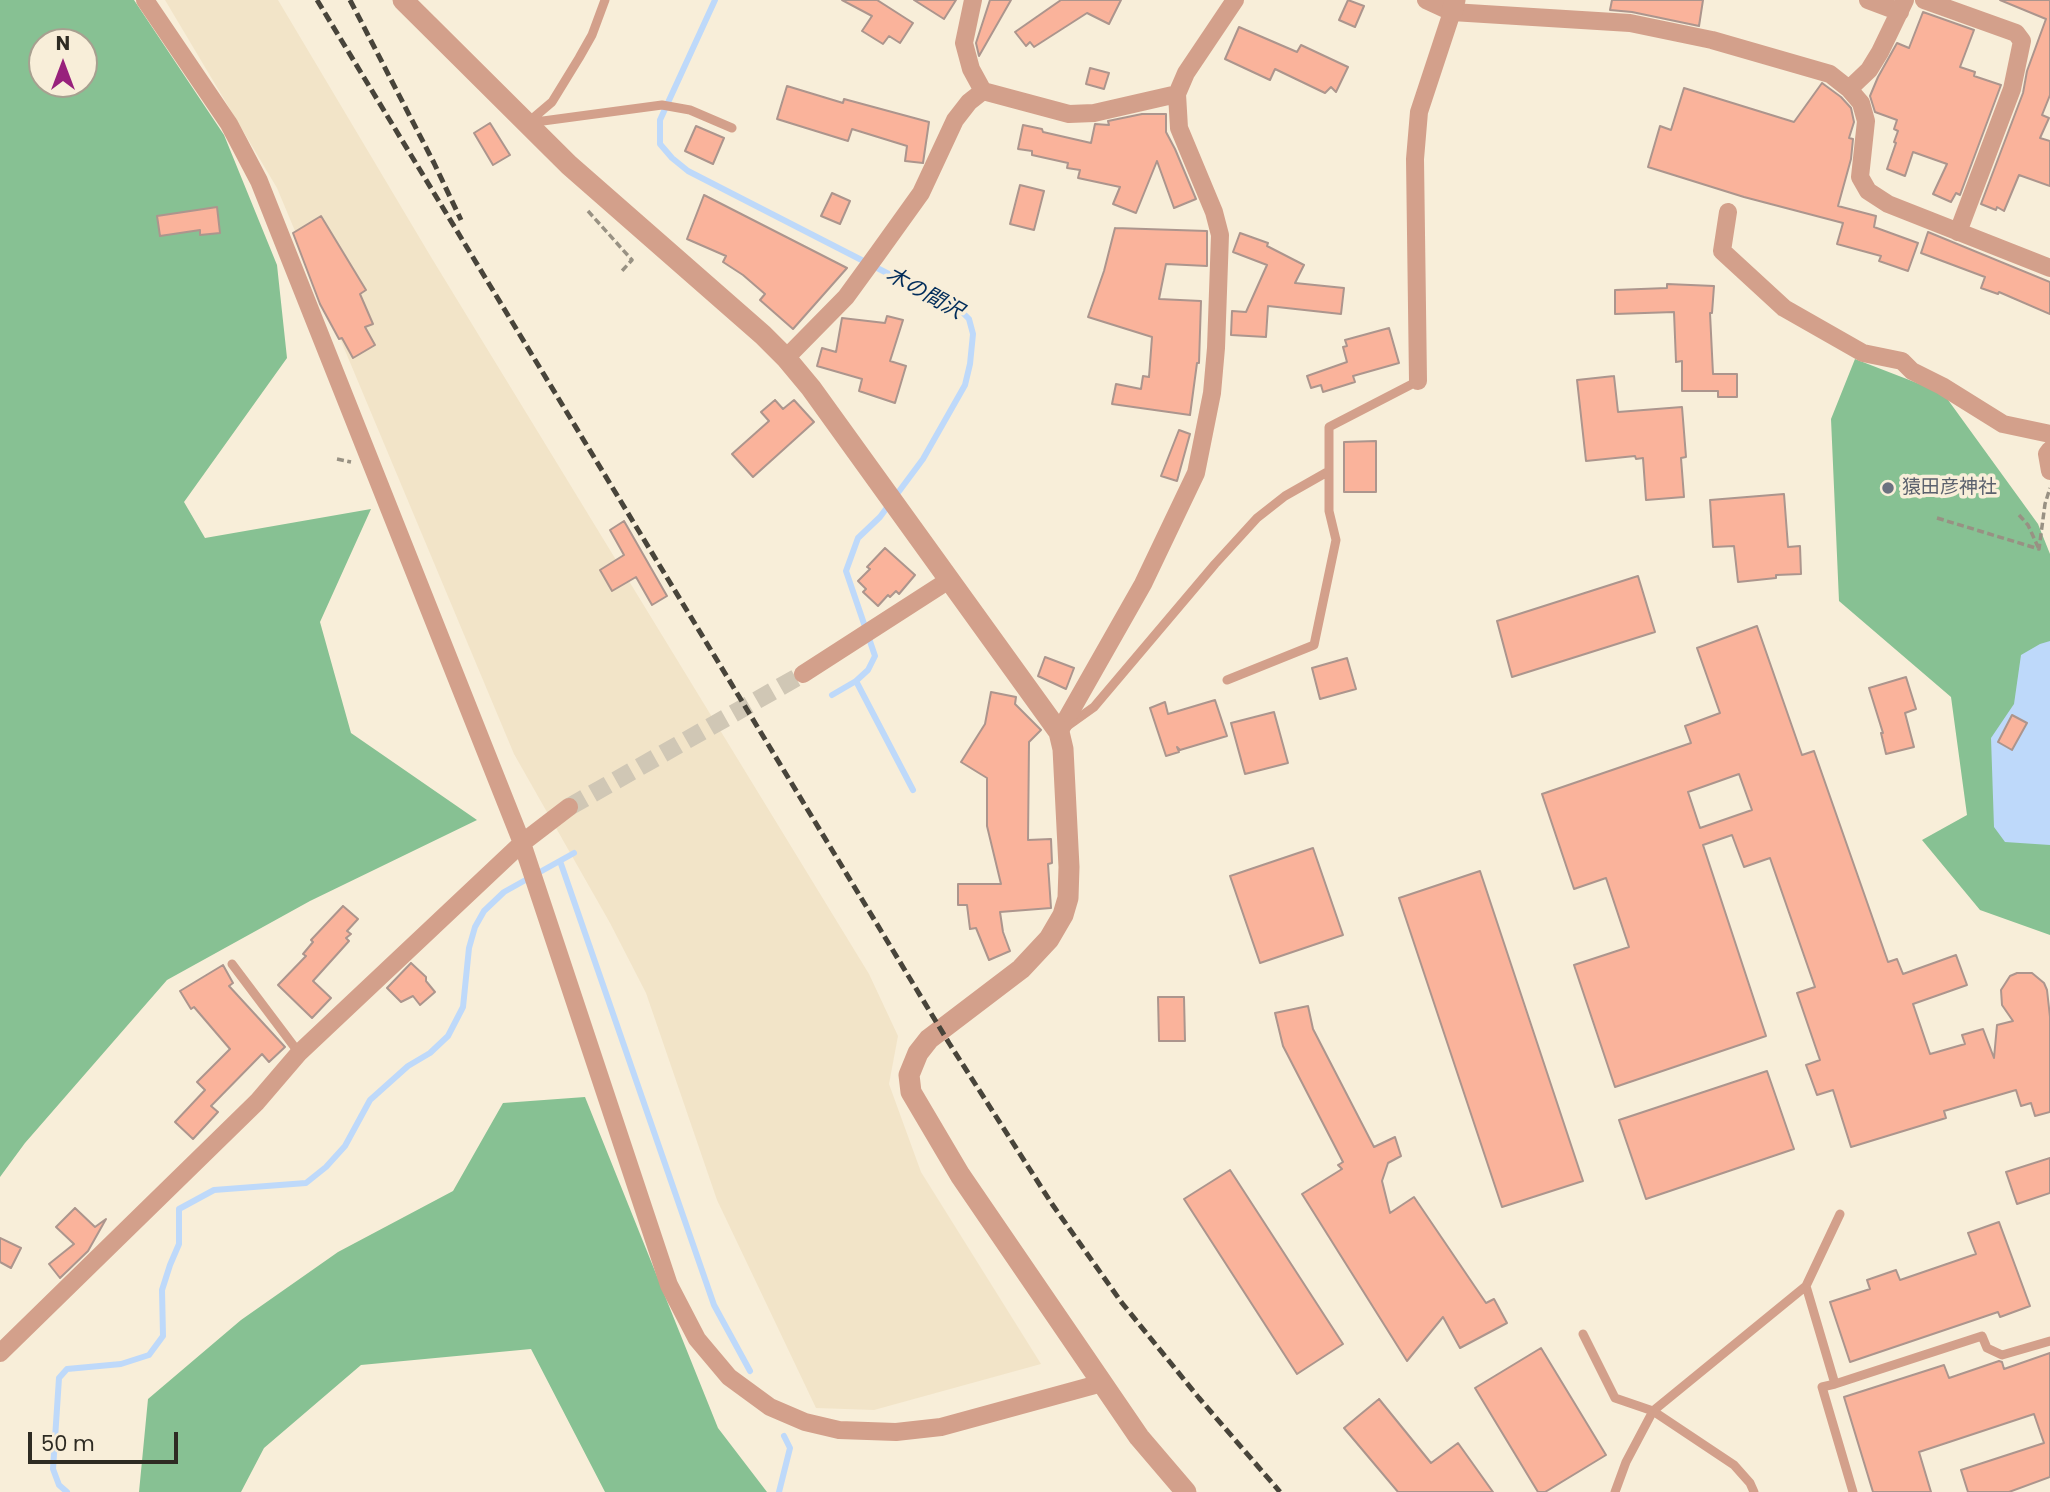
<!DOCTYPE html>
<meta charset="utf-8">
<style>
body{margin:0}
#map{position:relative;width:2050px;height:1492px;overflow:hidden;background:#f8eed9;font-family:Poppins,sans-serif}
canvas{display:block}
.north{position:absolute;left:28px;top:28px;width:70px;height:70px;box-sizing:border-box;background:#f8eed9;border:2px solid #a7a090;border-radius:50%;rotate:0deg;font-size:19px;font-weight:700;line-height:28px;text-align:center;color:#2e2b23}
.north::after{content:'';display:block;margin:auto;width:24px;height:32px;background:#98217c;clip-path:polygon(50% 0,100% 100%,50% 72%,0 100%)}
.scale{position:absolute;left:28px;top:1432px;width:150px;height:32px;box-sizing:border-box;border:4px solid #2e2b23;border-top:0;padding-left:9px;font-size:21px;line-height:24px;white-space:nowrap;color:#2e2b23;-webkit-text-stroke:5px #f8eed9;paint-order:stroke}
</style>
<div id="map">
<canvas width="2050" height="1492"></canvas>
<div class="north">N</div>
<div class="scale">50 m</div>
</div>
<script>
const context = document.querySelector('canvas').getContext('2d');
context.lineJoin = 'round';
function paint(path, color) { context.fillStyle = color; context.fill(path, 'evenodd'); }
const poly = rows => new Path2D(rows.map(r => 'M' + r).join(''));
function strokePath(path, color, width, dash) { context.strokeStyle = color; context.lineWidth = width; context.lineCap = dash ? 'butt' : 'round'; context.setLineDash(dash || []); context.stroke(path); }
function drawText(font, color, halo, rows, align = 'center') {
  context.font = font + ' Poppins,"Noto Sans JP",sans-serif'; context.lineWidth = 7; context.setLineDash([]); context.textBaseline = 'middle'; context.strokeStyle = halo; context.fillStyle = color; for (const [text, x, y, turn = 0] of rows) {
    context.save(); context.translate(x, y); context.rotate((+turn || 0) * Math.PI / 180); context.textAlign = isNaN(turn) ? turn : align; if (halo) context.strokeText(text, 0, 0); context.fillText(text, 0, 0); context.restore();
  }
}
paint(poly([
 [165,0,278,0,431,257,869,974,898,1036,889,1084,921,1172,1041,1364,874,1410,816,1408,717,1200,646,993,610,923,514,754,277,188]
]), '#f2e4c8');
paint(poly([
 [0,0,134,0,224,135,277,265,287,358,184,502,205,538,371,509,320,622,351,733,477,820,310,901,167,980,25,1143,0,1177],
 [42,42,84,42,84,84,42,84],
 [1855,359,1943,393,2038,524,2050,554,2050,935,1980,910,1922,840,1967,815,1951,697,1839,601,1831,419],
 [585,1097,718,1428,767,1492,605,1492,531,1349,361,1365,264,1448,241,1492,139,1492,148,1399,241,1320,338,1252,453,1191,503,1103]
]), '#87c193');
paint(poly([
 [2050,641,2050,845,2005,842,1994,827,1991,738,2014,704,2021,655,2040,644]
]), '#bed9fa');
strokePath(poly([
 [715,0,660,120,660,144,672,158,688,171,961,311,969,319,973,334,970,364,965,385,923,459,880,517,858,538,846,571,875,656,868,670,856,681,913,790],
 [832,695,856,681],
 [560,861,714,1305,750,1371],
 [67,1492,59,1485,53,1469,59,1378,67,1369,121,1364,149,1355,163,1336,162,1290,170,1265,179,1244,179,1209,214,1190,306,1183,326,1167,345,1146,370,1100,408,1066,430,1053,448,1036,463,1007,469,948,475,927,484,911,504,892,574,853],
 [779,1492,790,1448,784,1436]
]), '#bed9fa', 6);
const building = poly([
 [842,0,877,0,913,23,900,43,889,36,883,44,862,31,872,16,842,0],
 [914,0,956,0,944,19,914,0],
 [990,0,1011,0,979,56,976,43,990,0],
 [1061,0,1121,0,1109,24,1087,13,1034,47,1030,42,1026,46,1015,32,1061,0],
 [1348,0,1364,6,1355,27,1339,20,1348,0],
 [1612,0,1703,0,1699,26,1632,12,1610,10,1612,0],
 [2000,0,2050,0,2050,95,2042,115,2049,118,2040,138,2050,141,2050,186,2019,175,2004,211,1997,207,1996,210,1981,204,2023,93,2027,71,2046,19,2000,0],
 [1923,12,1974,30,1960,67,1975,72,1974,76,2001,85,1960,195,1956,193,1951,202,1933,194,1947,164,1913,152,1905,176,1887,169,1896,143,1894,142,1898,131,1894,129,1897,120,1875,112,1870,96,1878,77,1897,43,1909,48,1923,12],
 [1239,27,1297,52,1301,45,1348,67,1336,92,1331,87,1325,93,1275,69,1270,80,1225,59,1239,27],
 [1090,68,1109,73,1104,89,1086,84,1090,68],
 [1822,83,1841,97,1851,108,1854,122,1849,138,1853,139,1851,159,1838,206,1876,216,1874,227,1918,243,1908,271,1879,261,1881,256,1837,244,1843,223,1744,197,1648,167,1660,126,1671,130,1684,88,1794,122,1822,83],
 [787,86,843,103,844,99,929,122,923,163,905,161,907,146,852,129,848,141,777,119,787,86],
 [1142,114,1166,114,1166,132,1175,149,1196,199,1174,208,1157,161,1136,213,1113,204,1120,187,1078,178,1080,170,1067,168,1068,163,1032,155,1032,151,1018,149,1023,125,1042,129,1043,132,1091,143,1095,124,1109,125,1108,121,1142,114],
 [490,123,510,155,493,165,474,133,490,123],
 [696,126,724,138,713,164,685,151,696,126],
 [1020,185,1044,191,1034,230,1010,224,1020,185],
 [832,193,850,201,840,224,821,216,832,193],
 [704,195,847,268,793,329,760,300,765,294,743,275,723,262,726,256,687,239,704,195],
 [217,207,220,233,200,235,200,230,160,236,157,216,217,207],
 [321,216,366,290,360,294,373,324,365,327,375,345,353,358,342,338,339,339,320,304,293,233,321,216],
 [1115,228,1207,231,1207,266,1166,264,1159,299,1201,301,1199,363,1197,363,1190,415,1112,404,1116,384,1141,389,1143,376,1149,377,1152,337,1088,317,1104,271,1115,228],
 [1928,232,2050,282,2050,314,1999,292,1998,294,1981,288,1985,277,1921,253,1928,232],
 [1240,233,1268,243,1267,246,1304,265,1295,283,1344,288,1341,314,1268,306,1266,337,1231,335,1232,311,1246,312,1267,265,1233,252,1240,233],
 [1667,284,1714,286,1712,313,1710,313,1713,374,1737,374,1737,397,1718,397,1718,391,1682,391,1682,361,1676,362,1674,312,1615,314,1615,290,1667,288,1667,284],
 [887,316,903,320,890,361,906,366,895,403,859,391,862,379,817,366,822,348,836,352,842,318,885,323,887,316],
 [1389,328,1399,363,1353,376,1355,382,1323,392,1321,385,1311,388,1307,376,1347,362,1343,347,1347,346,1345,340,1389,328],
 [1614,376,1618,412,1682,407,1686,457,1681,458,1684,497,1646,500,1643,458,1636,459,1635,456,1586,461,1577,380,1614,376],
 [775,400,783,409,794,400,814,422,753,477,732,454,769,421,761,412,775,400],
 [1179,430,1190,434,1177,481,1161,476,1179,430],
 [1376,441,1376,492,1344,492,1344,442,1376,441],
 [1784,494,1788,547,1800,546,1801,574,1776,575,1776,578,1738,582,1734,546,1713,547,1710,500,1784,494],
 [624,521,667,596,652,605,636,577,612,591,600,570,624,555,610,530,624,521],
 [885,548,915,575,899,594,896,591,890,597,888,595,878,606,863,592,866,589,858,581,870,569,867,567,885,548],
 [1638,576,1655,632,1512,677,1497,621,1638,576],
 [1757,626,1802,755,1814,751,1888,962,1897,959,1903,974,1956,955,1967,985,1913,1004,1930,1054,1965,1044,1962,1035,1983,1029,1994,1058,1997,1025,2013,1021,2002,1005,2001,990,2010,976,2017,973,2032,973,2044,983,2047,990,2050,1017,2050,1112,2035,1116,2031,1103,2021,1106,2016,1090,1944,1111,1946,1118,1851,1147,1833,1090,1817,1095,1806,1065,1820,1060,1797,993,1815,987,1770,858,1744,867,1732,835,1703,845,1766,1036,1615,1087,1574,965,1629,947,1606,878,1574,889,1542,794,1691,743,1685,726,1720,713,1697,648,1757,626],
 [1739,774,1752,810,1700,828,1688,792,1739,774],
 [1045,657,1074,668,1066,689,1038,676,1045,657],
 [1347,658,1356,689,1320,699,1312,668,1347,658],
 [1906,677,1916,709,1905,713,1914,747,1886,754,1881,733,1883,733,1869,688,1906,677],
 [991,692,1016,697,1015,704,1041,730,1029,742,1028,840,1051,839,1052,863,1048,864,1051,908,1000,912,1003,932,1010,951,989,960,976,928,970,929,967,905,958,905,958,884,1001,884,987,826,987,778,961,762,985,724,991,692],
 [1215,700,1227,736,1180,750,1177,747,1179,752,1166,756,1150,708,1165,702,1168,714,1215,700],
 [1274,712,1288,763,1245,774,1231,723,1274,712],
 [2012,715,2027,723,2012,750,1998,742,2012,715],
 [1313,848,1343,935,1260,963,1230,876,1313,848],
 [1480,871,1583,1181,1502,1207,1399,898,1480,871],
 [343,906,358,919,347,931,351,934,346,938,349,941,313,981,331,998,312,1018,278,985,306,956,303,954,313,942,311,940,343,906],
 [411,963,426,977,426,981,435,992,420,1005,413,996,401,1002,387,988,411,963],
 [223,965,233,983,229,986,285,1047,269,1062,262,1054,211,1106,218,1112,193,1139,175,1122,205,1090,197,1082,230,1049,194,1007,191,1009,180,991,223,965],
 [1158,997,1184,997,1185,1041,1159,1041,1158,997],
 [1308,1006,1313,1029,1374,1147,1395,1137,1401,1156,1388,1163,1382,1181,1390,1213,1414,1197,1486,1303,1494,1299,1507,1323,1460,1348,1443,1317,1407,1361,1302,1194,1342,1169,1338,1165,1343,1162,1283,1046,1275,1013,1308,1006],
 [1767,1071,1794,1149,1646,1199,1619,1120,1767,1071],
 [2050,1158,2050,1193,2017,1204,2006,1172,2050,1158],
 [1230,1170,1343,1344,1297,1374,1184,1199,1230,1170],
 [75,1208,95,1227,106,1219,88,1251,60,1278,49,1264,74,1244,56,1227,75,1208],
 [1999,1222,2030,1306,2000,1317,1998,1312,1850,1362,1830,1302,1870,1289,1867,1280,1896,1270,1900,1280,1976,1254,1968,1233,1999,1222],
 [0,1238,21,1248,11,1268,0,1262,0,1238],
 [1541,1348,1606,1455,1545,1492,1538,1492,1475,1388,1541,1348],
 [2050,1353,2050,1477,2009,1492,1968,1492,1961,1470,2044,1443,2034,1414,1919,1452,1931,1492,1873,1492,1844,1397,1944,1365,1949,1378,1999,1361,2002,1362,2004,1369,2050,1353],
 [1379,1399,1431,1463,1458,1443,1493,1492,1398,1492,1344,1428,1379,1399]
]);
paint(building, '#fab39b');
strokePath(building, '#ac958d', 2);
strokePath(poly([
 [569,807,803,674]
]), '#d0c7b5', 18, [18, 9]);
strokePath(poly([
 [588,211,632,260,621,272],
 [337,459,351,462],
 [2019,515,2028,525,2039,549],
 [1937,518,2039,549,2045,504,2050,488]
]), '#989183', 3.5, [7, 3.5]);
strokePath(poly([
 [532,119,552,102,579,58,592,35,605,0],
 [528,123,662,105,690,110,732,128],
 [1227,680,1314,645,1336,540,1329,511,1329,427,1418,381],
 [1066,727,1094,707,1215,564,1257,518,1285,496,1329,471],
 [232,964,299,1053],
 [1806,1286,1835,1384,1822,1387,1853,1492],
 [1583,1334,1615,1398,1653,1411,1806,1286,1840,1214],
 [1835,1384,1982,1336,1987,1348,2002,1355,2050,1341],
 [1615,1492,1626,1462,1653,1411,1734,1465,1750,1483,1754,1492]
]), '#d3a08b', 9);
strokePath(poly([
 [145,0,229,124,259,181,522,843,669,1285,697,1339,729,1377,770,1407,805,1422,839,1430,896,1432,941,1427,1102,1383],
 [973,0,964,43,971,69,983,91,1069,114,1094,113,1177,94],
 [1426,0,1452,12,1630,23,1712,40,1830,74,1849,89,1861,103,1866,121,1860,177,1868,191,1888,204,2050,268],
 [1868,0,1900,12],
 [1924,0,2016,33,2022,41,2012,89,1958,232],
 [1849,89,1869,70,1880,52,1905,0],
 [1728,212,1722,251,1784,308,1863,353,1902,361,1912,371,1942,386,2003,424,2050,434],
 [786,358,846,297,878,253,921,193,955,120,969,102,983,91],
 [1418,381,1415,159,1419,112,1452,12],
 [2050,450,2047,454,2050,471],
 [803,674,949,580],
 [1059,732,1143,584,1196,473,1212,393,1216,348,1220,235,1214,212,1179,128,1177,94,1186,73,1235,0],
 [0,1353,257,1102,299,1053,522,843,569,807]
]), '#d3a08b', 18);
strokePath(poly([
 [403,0,569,165,763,335,786,358,811,388,1059,732,1063,749,1069,867,1068,898,1063,915,1049,939,1021,969,929,1039,918,1053,909,1075,911,1092,960,1175,1139,1437,1186,1492],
 [1452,12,1455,0]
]), '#d3a08b', 21);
strokePath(poly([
 [317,0,949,1043,1052,1204,1122,1303,1199,1398,1280,1492],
 [350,0,434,163,461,220]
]), '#48443a', 5, [10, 5]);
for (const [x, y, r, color] of [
 [1888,488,7,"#6b7280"]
]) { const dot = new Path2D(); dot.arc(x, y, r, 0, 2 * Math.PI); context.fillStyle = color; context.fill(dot); strokePath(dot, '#f8eed9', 2.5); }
drawText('19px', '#5b616d', '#f8eed9', [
 ["猿田彦神社",1902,488]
], 'left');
drawText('italic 21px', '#002c5a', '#f8eed9', [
 ["木の間沢",924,294,29]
]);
</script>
